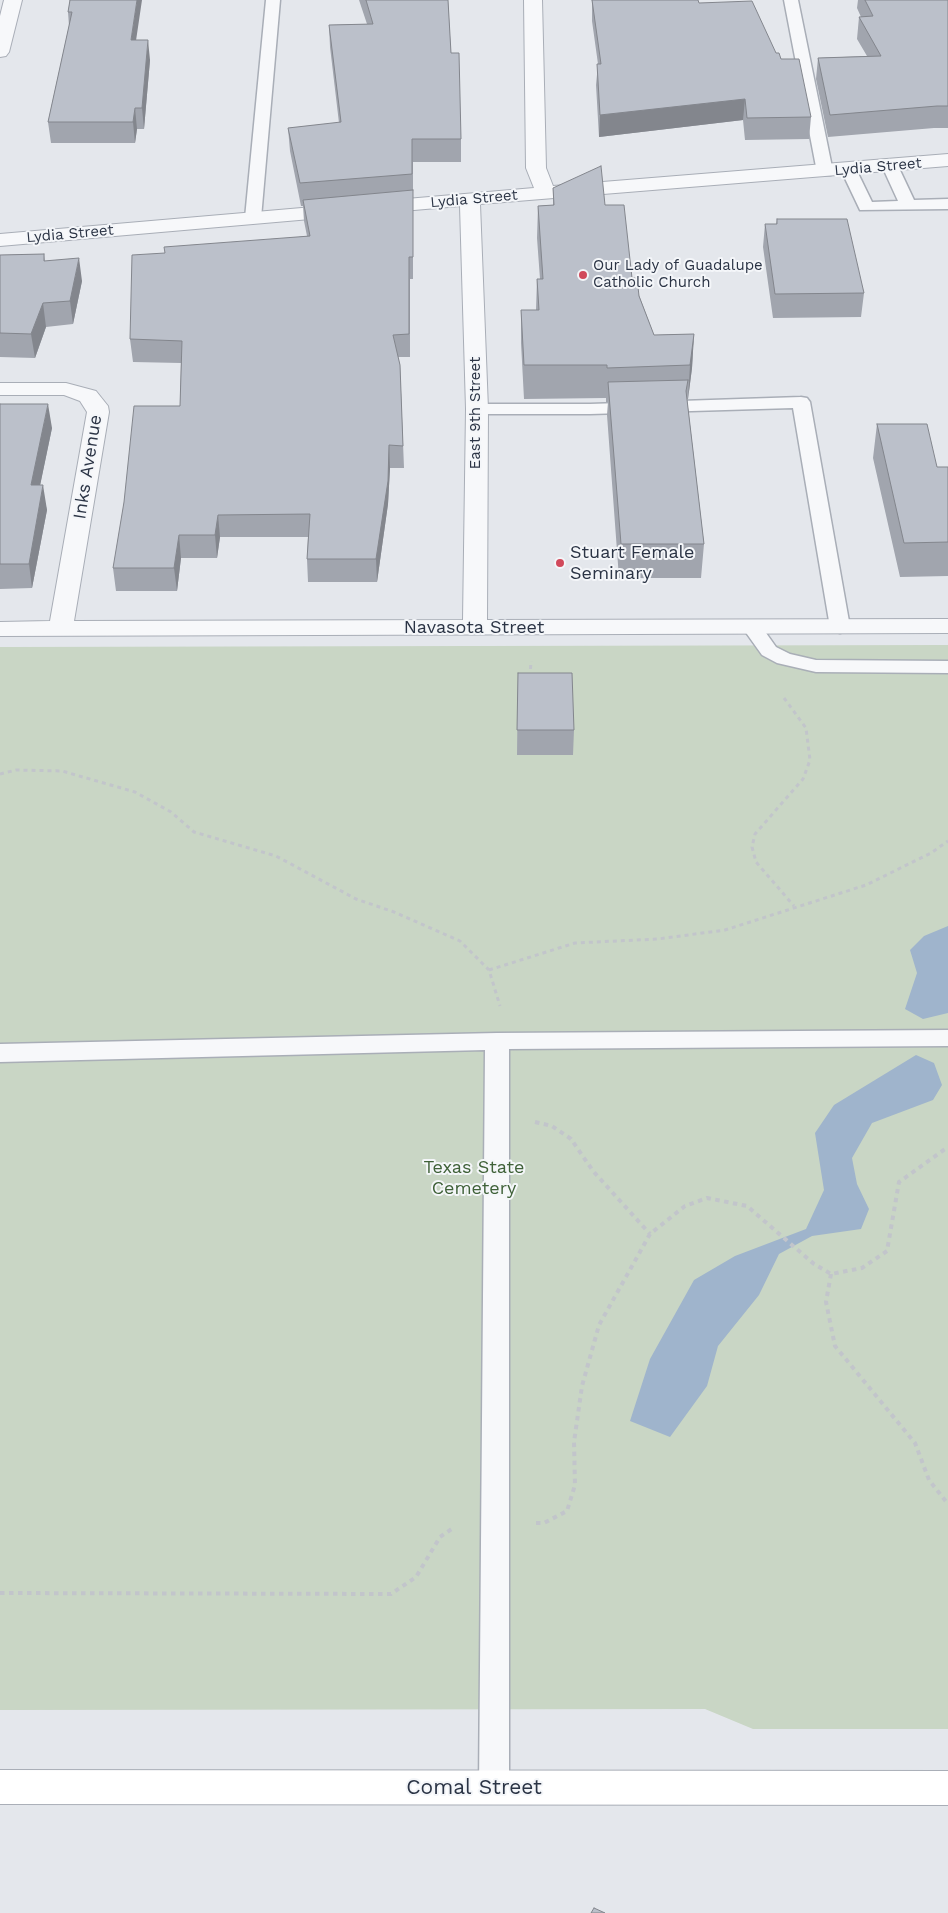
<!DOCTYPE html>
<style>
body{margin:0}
canvas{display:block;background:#e4e7ec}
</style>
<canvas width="948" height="1913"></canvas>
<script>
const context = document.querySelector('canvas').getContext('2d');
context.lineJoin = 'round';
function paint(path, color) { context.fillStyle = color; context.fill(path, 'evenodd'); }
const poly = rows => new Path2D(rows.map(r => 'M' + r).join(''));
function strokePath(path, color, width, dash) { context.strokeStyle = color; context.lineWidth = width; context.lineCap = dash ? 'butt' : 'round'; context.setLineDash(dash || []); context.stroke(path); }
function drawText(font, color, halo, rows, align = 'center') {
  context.font = font + ' "Work Sans",sans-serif'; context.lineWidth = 4; context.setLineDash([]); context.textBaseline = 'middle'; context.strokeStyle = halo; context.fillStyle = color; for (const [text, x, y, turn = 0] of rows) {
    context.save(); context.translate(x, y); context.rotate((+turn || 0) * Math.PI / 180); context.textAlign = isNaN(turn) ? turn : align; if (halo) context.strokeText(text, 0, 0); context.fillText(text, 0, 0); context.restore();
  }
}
paint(poly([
 [948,645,948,1729,753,1729,705,1709,0,1710,0,647]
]), '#c9d6c5');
paint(poly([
 [948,926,948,1013,923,1019,905,1009,917,973,910,950,924,936],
 [916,1055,934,1063,942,1085,933,1100,872,1123,852,1158,857,1184,869,1209,861,1229,812,1236,779,1254,759,1295,718,1346,707,1386,670,1437,630,1421,650,1359,694,1280,735,1256,806,1229,824,1190,815,1133,834,1105]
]), '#9fb4cc');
const lane = poly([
 [266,0,280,0,261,218,253,223,245,218,266,0],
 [784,0,798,0,833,172,831,175,819,175,817,172,784,0],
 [890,161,898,166,914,200,948,199,948,209,860,210,841,170,849,165,855,167,872,202,898,201,882,166,890,161],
 [801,397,807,398,810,402,850,627,847,631,840,633,833,631,830,627,793,408,590,414,477,414,471,413,468,409,471,405,477,404,590,404,801,397],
 [752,621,759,623,776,647,790,654,816,660,948,661,948,673,816,672,777,663,762,655,742,627,745,623,752,621],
 [948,1030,948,1046,509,1049,509,1788,504,1798,494,1802,484,1798,479,1788,485,1050,0,1062,0,1044,497,1033,948,1030]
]);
const street = poly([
 [4,0,22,0,9,52,6,56,0,57,0,16,4,0],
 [524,0,542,0,546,168,553,186,948,154,948,166,480,204,488,409,487,620,948,619,948,633,0,636,0,622,50,621,87,412,80,401,64,395,0,395,0,383,66,383,96,391,108,406,109,412,74,621,463,620,466,409,460,206,0,246,0,234,534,188,526,168,524,0]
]);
const secondary = poly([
 [0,1770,948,1771,948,1805,0,1804,0,1770]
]);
strokePath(lane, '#a9aeb7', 3);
strokePath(street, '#a9aeb7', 2);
strokePath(secondary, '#a9aeb7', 2);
strokePath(poly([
 [530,677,531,661],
 [784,698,806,728,810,760,803,779,755,834,752,847,756,862,794,906],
 [0,774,16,770,62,771,135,792,171,812,194,832,276,856,356,899,394,912,460,941,489,970,500,1006],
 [489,970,575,943,658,939,725,930,866,885,931,853,948,841]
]), '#c2c5cb', 3, [4, 4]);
strokePath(poly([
 [535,1122,552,1126,571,1139,593,1171,650,1234],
 [831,1274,826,1302,835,1346,915,1443,929,1480,948,1504],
 [536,1523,544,1523,567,1511,575,1485,574,1442,582,1386,599,1325,650,1234,685,1206,707,1198,747,1206,814,1264,831,1274,862,1268,887,1251,899,1182,948,1147],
 [0,1593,391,1594,416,1577,440,1537,453,1528]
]), '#c2c5cb', 4, [4.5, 4.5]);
paint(lane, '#f7f8fa');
paint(street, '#f7f8fa');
paint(secondary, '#fff');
paint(poly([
 [70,0,136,40,150,60,144,129,137,129,135,143,51,143,48,122,69,26,68,12],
 [359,0,448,0,451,53,461,139,461,162,413,162,413,279,410,279,410,357,398,357,400,365,404,468,390,468,388,504,377,582,308,582,307,559,308,537,220,537,217,558,181,558,177,591,116,591,113,568,180,406,181,363,133,362,130,339,165,253,307,236,304,221,303,206,301,206,290,151,288,128,339,123,330,47,329,25,367,24],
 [592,0,699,3,776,53,781,59,811,117,809,139,745,140,743,120,599,137,596,85,598,64,592,21],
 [858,0,948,0,948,128,934,128,828,137,816,79,818,58,867,56,857,39,859,17,861,17,857,8],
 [553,188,605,205,654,335,694,334,692,368,688,399,687,399,704,544,701,578,619,578,607,415,608,402,606,402,606,398,524,399,521,343,521,310,536,310,537,279,540,279,537,238,538,206,553,205],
 [777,219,864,293,861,317,773,318,763,247,765,224,776,224],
 [44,254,45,261,82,281,73,324,46,327,35,358,0,357,0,255],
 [0,404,52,428,40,485,47,510,32,588,0,589],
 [877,424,937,467,948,467,948,576,900,577,873,458],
 [518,673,574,730,573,755,517,755]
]), '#a1a5ae');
paint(poly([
 [137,0,142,0,133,61,131,40],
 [148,40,150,60,144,129,142,108],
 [745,99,743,120,599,137,600,115],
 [135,108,137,129,135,143,133,122],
 [79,258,82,281,73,324,70,301],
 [43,303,46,327,35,358,31,334],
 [694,334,692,368,688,399,690,365],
 [48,404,52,428,35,510,31,485],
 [389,445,390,468,388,504,377,582,376,559],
 [43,485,47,510,32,588,29,564],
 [218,515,220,537,217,558,215,535],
 [179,535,181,558,177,591,174,568]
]), '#83868d');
const building = poly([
 [70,0,137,0,131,40,148,40,142,108,135,108,133,122,48,122,72,12,68,12,70,0],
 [366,0,448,0,451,53,459,53,461,139,412,139,412,174,300,183,288,128,341,122,329,25,373,24,366,0],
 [592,0,698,0,699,3,752,1,776,53,779,53,781,59,799,59,811,117,747,118,745,99,600,115,597,64,601,64,592,0],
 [865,0,948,0,948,106,937,106,830,115,818,58,881,56,859,17,873,16,865,0],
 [601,166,605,205,624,205,632,278,637,278,639,296,654,335,694,334,690,365,607,368,607,365,524,365,521,310,539,310,537,279,543,279,538,206,554,205,553,188,601,166],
 [413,190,413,257,409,257,409,334,393,335,400,365,403,446,389,445,388,481,376,559,307,559,310,514,218,515,215,535,179,535,174,568,113,568,124,502,134,406,180,406,182,341,130,339,132,255,165,253,164,247,310,236,303,200,413,190],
 [777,219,847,219,864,293,775,294,765,224,777,224,777,219],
 [44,254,44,261,79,258,70,301,43,303,31,334,0,333,0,255,44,254],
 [688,380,686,391,704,544,621,544,608,382,688,380],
 [0,404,48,404,31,485,43,485,29,564,0,564,0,404],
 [877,424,927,424,937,467,948,467,948,542,904,543,877,424],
 [518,673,572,673,574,730,517,730,518,673],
 [594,1908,605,1913,591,1913,594,1908]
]);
paint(building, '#bbc0ca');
strokePath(building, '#83868d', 1);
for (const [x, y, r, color] of [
 [583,275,5,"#d1495b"],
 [560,563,5,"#d1495b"]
]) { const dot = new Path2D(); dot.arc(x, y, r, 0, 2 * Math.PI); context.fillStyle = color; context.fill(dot); strokePath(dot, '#f4f6f9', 2); }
drawText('15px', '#2b3445', '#f4f6f9', [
 ["Lydia Street",878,167,-5],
 ["Lydia Street",474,199,-5],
 ["Lydia Street",70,234,-5],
 ["East 9th Street",476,413,-90]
]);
drawText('15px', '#2b3445', '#f4f6f9', [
 ["Our Lady of Guadalupe",593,266],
 ["Catholic Church",593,283]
], 'left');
drawText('18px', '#2b3445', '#f4f6f9', [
 ["Inks Avenue",88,467,-81],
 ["Navasota Street",474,628]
]);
drawText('18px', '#2b3445', '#f4f6f9', [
 ["Stuart Female",570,553],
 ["Seminary",570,574]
], 'left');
drawText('18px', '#3f6138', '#f4f6f9', [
 ["Texas State",474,1168],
 ["Cemetery",474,1189]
]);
drawText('21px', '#2b3445', '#f4f6f9', [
 ["Comal Street",474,1788]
]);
</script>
